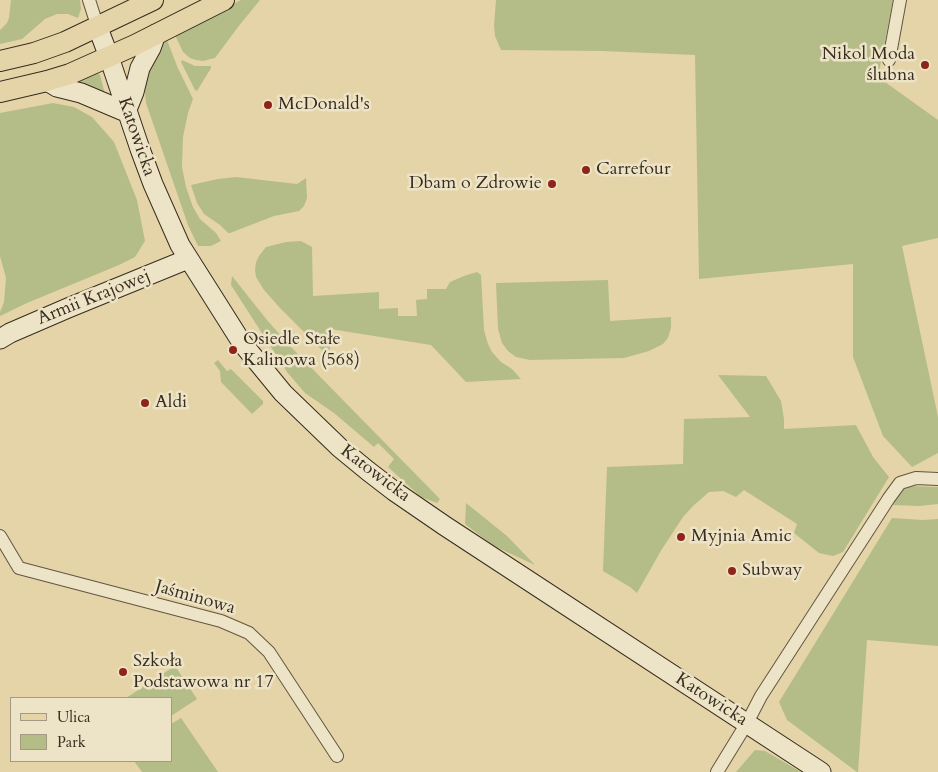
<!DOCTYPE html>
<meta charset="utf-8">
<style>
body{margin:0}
#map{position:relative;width:938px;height:772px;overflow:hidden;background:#e4d4a7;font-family:Cardo,serif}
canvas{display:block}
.legend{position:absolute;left:10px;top:697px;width:162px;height:65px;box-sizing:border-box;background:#ede3c6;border:1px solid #a49a83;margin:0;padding:6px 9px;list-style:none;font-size:15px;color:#372c1f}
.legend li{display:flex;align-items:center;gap:10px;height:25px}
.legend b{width:25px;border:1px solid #a49a83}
</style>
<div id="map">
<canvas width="938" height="772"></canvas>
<ul class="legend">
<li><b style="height:6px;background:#e4d4a7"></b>Ulica</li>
<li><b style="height:14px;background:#b4bd88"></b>Park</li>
</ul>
</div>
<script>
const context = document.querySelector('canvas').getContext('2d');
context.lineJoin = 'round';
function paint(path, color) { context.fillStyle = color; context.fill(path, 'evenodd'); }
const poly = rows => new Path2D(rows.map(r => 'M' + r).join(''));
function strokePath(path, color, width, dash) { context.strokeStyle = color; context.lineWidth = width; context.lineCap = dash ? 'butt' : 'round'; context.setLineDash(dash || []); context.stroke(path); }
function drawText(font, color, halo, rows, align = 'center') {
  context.font = font + ' Cardo,serif'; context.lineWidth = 5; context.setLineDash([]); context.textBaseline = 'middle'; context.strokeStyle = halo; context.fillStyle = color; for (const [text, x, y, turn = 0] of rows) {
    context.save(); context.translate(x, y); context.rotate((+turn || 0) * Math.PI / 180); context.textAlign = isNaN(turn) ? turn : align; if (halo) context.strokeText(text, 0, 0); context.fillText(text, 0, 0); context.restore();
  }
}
paint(poly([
 [11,0,80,0,81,9,78,18,68,14,57,14,45,19,22,39,0,44,0,30,7,23,9,18],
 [241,0,260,0,238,27,215,58,203,61,196,60,190,58,183,52,175,35,215,13],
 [496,0,893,0,878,77,938,120,938,238,902,246,938,417,938,453,912,467,883,436,853,357,853,264,699,279,695,55,602,51,501,50,495,36,494,25],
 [167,40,177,66,193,99,188,113,183,137,182,167,186,187,193,207,200,219,216,233,221,241,211,246,198,246,188,225,146,103,144,83,161,45],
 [182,60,195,66,211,66,211,68,197,91,195,90,181,62],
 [98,73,100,75,105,94,77,83,79,81],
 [53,103,74,107,92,117,114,142,137,200,145,241,135,257,119,265,27,303,0,316,0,312,4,302,6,278,0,256,0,113],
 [236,177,297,184,306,178,307,198,304,206,299,211,274,216,230,233,228,233,220,225,204,214,197,203,191,185,218,179],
 [301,241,312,247,313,296,379,292,379,309,398,308,398,316,417,316,416,300,427,299,427,289,446,289,450,282,464,276,477,272,481,275,484,330,488,344,492,352,501,362,512,369,521,379,466,382,431,345,330,329,330,350,327,351,323,351,280,308,264,290,256,277,255,270,256,262,259,256,266,247,286,242],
 [232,276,267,320,288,344,440,499,437,503,421,497,388,467,394,459,378,443,374,447,334,413,305,393,287,372,231,285],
 [608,280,610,321,671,317,671,328,668,338,663,344,649,351,624,358,530,360,516,357,508,351,502,343,498,329,496,283],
 [218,360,227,371,231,369,263,401,263,404,252,414,221,382,220,371,214,363],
 [718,375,766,376,781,401,784,419,784,429,856,425,873,457,889,477,843,552,833,556,819,553,794,533,797,524,744,490,736,497,723,491,709,492,693,506,683,517,662,549,637,593,630,587,603,571,607,467,683,464,684,419,750,417],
 [909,486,938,487,938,504,919,506,892,505,901,491],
 [466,503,507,536,535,565,494,546,465,524],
 [892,518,923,520,938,519,938,646,867,640,858,772,857,772,787,720,779,702],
 [175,666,197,699,171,716,171,698,126,698],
 [181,718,218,772,142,772,134,761,171,761,171,724],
 [755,750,765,751,801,772,736,772]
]), '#b4bd88');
const street = poly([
 [89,0,98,28],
 [889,60,900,0],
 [0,536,19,568,221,621,249,633,269,652,337,756],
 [717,772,747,723,761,696,889,498,900,483,916,478,938,479]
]);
const secondary = poly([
 [98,28,109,57,140,149,153,184,180,245,206,286,242,343,283,393,340,448,368,471,394,491,445,526,821,772],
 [47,81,57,87,81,93,126,112],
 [126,112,134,92,140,68,151,48,156,34],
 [0,339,10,333,68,308,188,259]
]);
const primary = poly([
 [0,61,34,53,65,42,153,0],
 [0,92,47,81,70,74,135,45,224,0]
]);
strokePath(street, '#625641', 14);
strokePath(secondary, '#372c1f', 21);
strokePath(primary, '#372c1f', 22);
strokePath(street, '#ede3c6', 12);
strokePath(secondary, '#ede3c6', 19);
strokePath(primary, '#e4d4a7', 20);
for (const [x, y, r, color] of [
 [925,65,5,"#8f2418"],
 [268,105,5,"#8f2418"],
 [586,170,5,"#8f2418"],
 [552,184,5,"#8f2418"],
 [233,350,5,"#8f2418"],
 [145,403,5,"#8f2418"],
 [681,537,5,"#8f2418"],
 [732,571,5,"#8f2418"],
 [123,672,5,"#8f2418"]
]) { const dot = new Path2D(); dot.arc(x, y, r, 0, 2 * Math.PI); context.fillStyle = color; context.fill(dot); strokePath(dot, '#ede3c6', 2); }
drawText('18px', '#372c1f', '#ede3c6', [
 ["Nikol Moda",915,55,"right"],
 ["ślubna",915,76,"right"],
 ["McDonald's",278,105],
 ["Carrefour",596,170],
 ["Dbam o Zdrowie",542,184,"right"],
 ["Osiedle Stałe",243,340],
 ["Kalinowa (568)",243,361],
 ["Aldi",155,403],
 ["Myjnia Amic",691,537],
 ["Subway",742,571],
 ["Szkoła",133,662],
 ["Podstawowa nr 17",133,683]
], 'left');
drawText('18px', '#372c1f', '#ede3c6', [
 ["Katowicka",136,137,71],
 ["Armii Krajowej",94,298,-22],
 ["Katowicka",375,474,37],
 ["Jaśminowa",195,598,16],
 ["Katowicka",711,700,33]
]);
</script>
